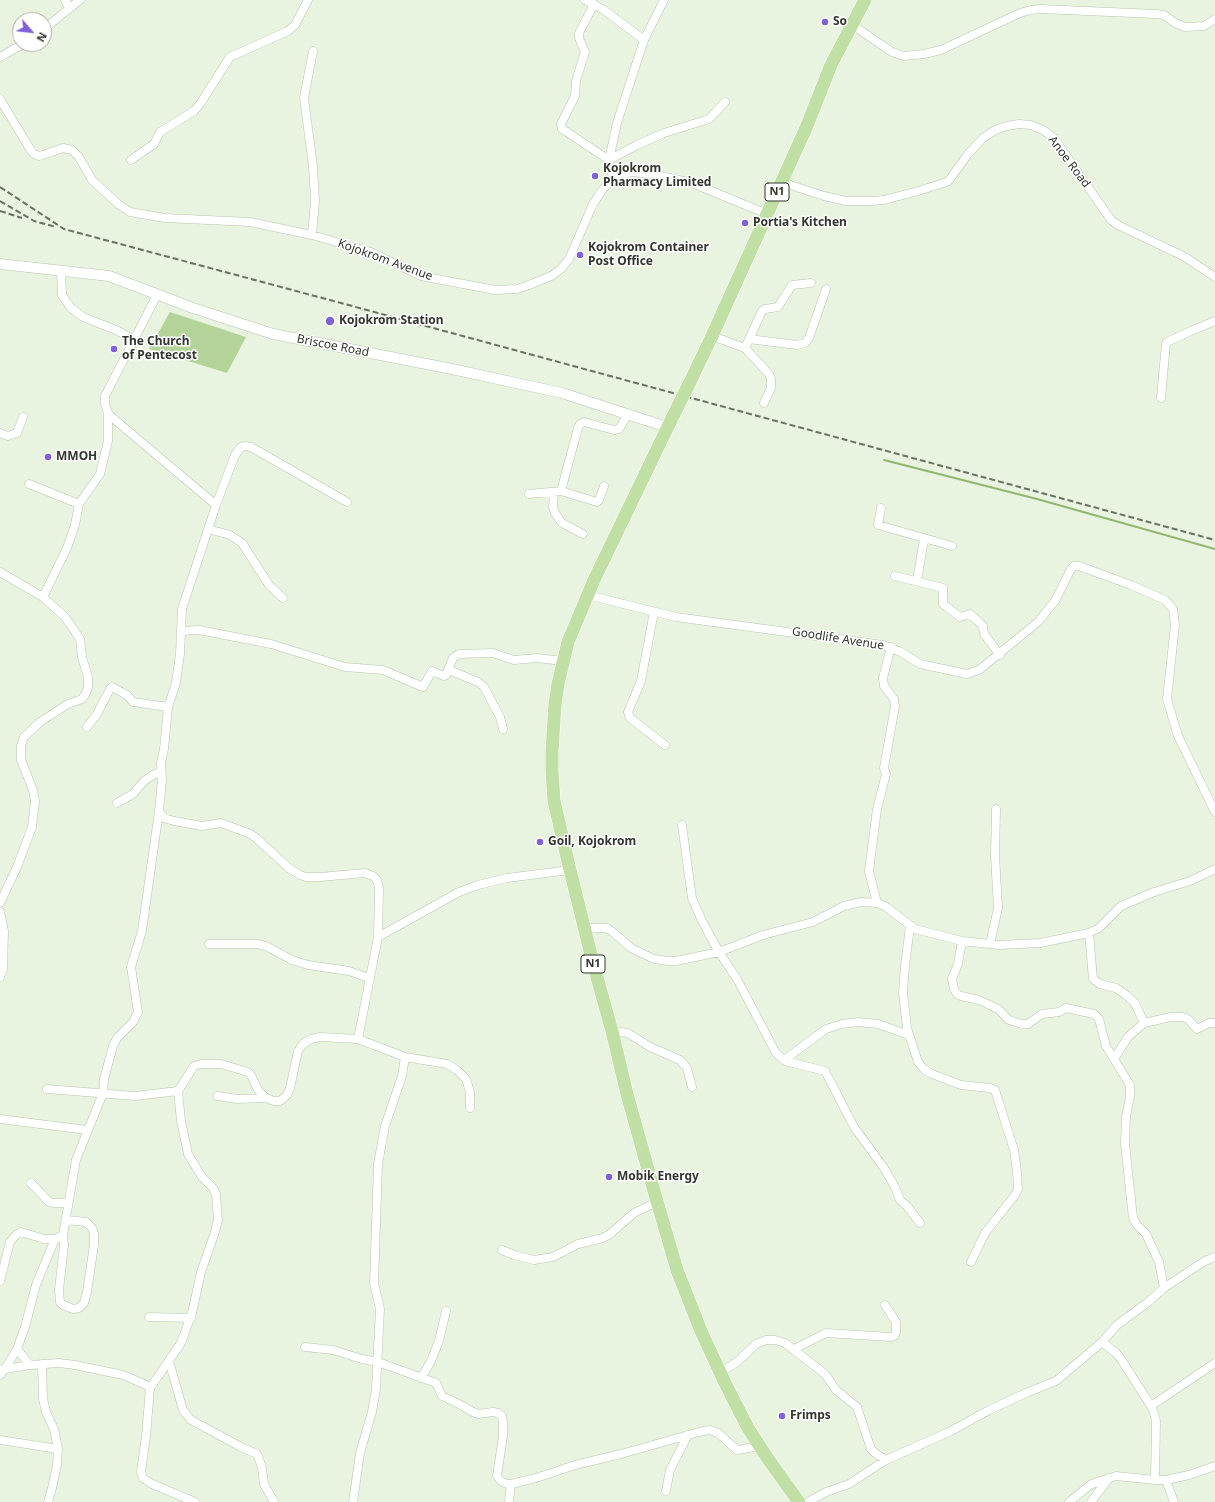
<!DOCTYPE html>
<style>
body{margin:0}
#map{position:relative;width:1215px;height:1502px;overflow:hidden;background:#e8f4df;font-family:"Noto Sans",sans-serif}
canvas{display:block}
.north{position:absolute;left:12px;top:12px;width:40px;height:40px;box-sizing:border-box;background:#fff;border:1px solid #adafab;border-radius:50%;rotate:118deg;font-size:11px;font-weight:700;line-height:16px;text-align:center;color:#32362e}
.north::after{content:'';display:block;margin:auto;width:14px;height:18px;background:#7e60db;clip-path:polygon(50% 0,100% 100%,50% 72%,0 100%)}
</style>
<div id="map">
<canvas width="1215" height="1502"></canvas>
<div class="north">N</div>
</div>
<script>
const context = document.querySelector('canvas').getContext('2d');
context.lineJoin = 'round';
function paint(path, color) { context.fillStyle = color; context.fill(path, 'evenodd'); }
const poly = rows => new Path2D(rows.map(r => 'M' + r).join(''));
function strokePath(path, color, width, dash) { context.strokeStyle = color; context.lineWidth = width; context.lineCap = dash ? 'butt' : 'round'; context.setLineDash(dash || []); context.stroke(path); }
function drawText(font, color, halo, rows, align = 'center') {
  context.font = font + ' "Noto Sans",sans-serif'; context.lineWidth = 3; context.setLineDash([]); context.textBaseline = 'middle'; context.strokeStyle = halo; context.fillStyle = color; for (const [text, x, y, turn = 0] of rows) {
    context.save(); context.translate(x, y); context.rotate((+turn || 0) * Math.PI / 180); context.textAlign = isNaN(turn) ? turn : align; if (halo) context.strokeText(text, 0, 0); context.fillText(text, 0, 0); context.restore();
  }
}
paint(poly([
 [170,312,246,337,227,373,149,349]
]), '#b4d398');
strokePath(poly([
 [884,460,1037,499,1215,549]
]), '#91b670', 2);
const minor = poly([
 [65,0,69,8],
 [585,0,604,10,644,40],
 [594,4,579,33,579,38,585,52,576,81,575,96,561,124,562,129,564,130,609,160,637,145,664,133,709,119,725,102],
 [851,24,892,52,904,56,924,54,941,50,1020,13,1031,10,1041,9,1156,14,1164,15,1175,23,1185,27,1204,26,1215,19],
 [44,29,80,0],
 [0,57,23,44],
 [0,99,30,149,34,154,39,156,43,155,63,148,72,150,79,157,92,180,118,204,130,212,165,218,250,222,312,235,371,252,421,276,495,290,517,289,529,285,551,276,561,269,569,259,593,204,603,189,613,179,622,175,632,172,652,174,692,183,767,214],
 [131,160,154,144,160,132,194,111,200,104,230,57,288,31,295,25,308,0],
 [613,179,609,160,617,123,644,40,664,0],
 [781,182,824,196,846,201,871,201,884,200,918,191,947,182,950,179,968,154,983,138,995,130,1007,126,1019,124,1031,125,1043,130,1054,138,1111,220,1118,225,1185,257,1215,277],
 [312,235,315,201,313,166,304,98,313,51],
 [61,271,62,295,71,308,83,317,116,330,134,340],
 [157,295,105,396,105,404,108,413,114,419,216,505],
 [712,336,745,348,769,374,771,379,771,388,764,403],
 [749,339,797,345,805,343,809,338,826,289],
 [745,348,762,311,765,309,778,307,792,285,811,283],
 [1161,398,1166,343,1169,341,1191,331,1215,321],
 [0,433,8,436,17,433,23,417],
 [29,484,79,504],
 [561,491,578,428,580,424,584,422,614,430,619,429,628,414],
 [554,492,553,507,555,513,562,523,583,534],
 [529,494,561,491,597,502,599,500,604,486],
 [881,508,878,525,952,546],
 [208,529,230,535,242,543,269,585,283,598],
 [0,572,43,597,65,617,80,639,82,657,88,677,88,688,85,695,82,699,68,704,40,722,24,737,21,746,21,760,33,790,35,801,32,827,17,867,0,903],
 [895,576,943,588,943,604,960,617,970,614,980,623,983,626,984,634,1000,655],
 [917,581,924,539],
 [587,595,676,617,883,645,901,652,920,664,967,674,979,670,1038,622,1055,601,1071,569,1074,566,1079,566,1131,585,1165,600,1173,609,1175,625,1167,699,1178,736,1215,812],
 [43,597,67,548,75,525,79,504,100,474,108,441,108,413],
 [654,612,641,681,628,712,630,718,665,745],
 [181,631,199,630,271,644,345,667,383,670,423,687,432,671,444,676,446,675,453,658,459,654,493,653,514,660,537,658,563,661],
 [449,670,478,682,484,687,500,717,503,729],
 [87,727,97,714,110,689,112,687,127,695,133,702,168,707],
 [117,803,133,794,144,781,153,775,160,772],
 [159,811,164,818,174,821,202,826,221,823,248,833,255,837,290,869,300,875,306,877,320,877,365,873,373,876,377,880,379,888,378,937,358,1039],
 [682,825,692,898,702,921,719,952,737,979,776,1053,785,1061,825,1071,854,1127,884,1168,895,1187,900,1200,907,1206,920,1223],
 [877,903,869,871,877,809,886,774,884,768,895,706,894,699,884,686,883,678,891,647],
 [0,912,4,931,3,969,0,977],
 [910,926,905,966,903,993,907,1028,918,1062,924,1069,932,1074,961,1085,990,1088,995,1090,1014,1150,1017,1172,1018,1189,1015,1195,985,1233,971,1262],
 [584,928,607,928,614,933,631,948,654,959,668,961,676,961,719,952,763,935,813,922,844,906,861,902,877,903,885,906,915,929,962,941,999,945,1040,943,1089,933,1099,928,1121,906,1154,892,1190,881,1215,869],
 [1089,933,1093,979,1100,984,1116,988,1126,995,1135,1003,1144,1023],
 [378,937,459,892,478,885,507,878,570,870],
 [962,941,958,964,952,979,954,989,957,994,961,996,979,1000,998,1009,1009,1020,1022,1024,1028,1024,1042,1014,1059,1012,1066,1008,1094,1014,1099,1019,1106,1046,1130,1085,1130,1097,1126,1116,1125,1144,1133,1218,1137,1225,1146,1234,1159,1262,1164,1288],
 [209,944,257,944,266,946,292,960,308,965,349,971,369,978],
 [990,944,998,908,995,855,996,809],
 [612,1031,628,1033,650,1047,680,1060,687,1068,692,1087],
 [1114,1059,1128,1037,1144,1023,1171,1017,1183,1017,1188,1019,1197,1029,1209,1023,1215,1023],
 [784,1060,826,1029,842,1024,858,1022,878,1024,909,1035],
 [47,1089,135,1096,178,1091],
 [218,1096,237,1099,266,1098],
 [0,1119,87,1130],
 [31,1183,49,1202,55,1203,68,1203],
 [66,1220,86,1222,92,1228,94,1233,94,1245,87,1292,84,1303,79,1308,73,1309,63,1305,60,1302,59,1290,64,1245,63,1235,76,1160,103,1093,104,1079,113,1046,117,1038,133,1022,138,1012,131,967,142,931,159,811,162,780,161,763,164,749,168,707,176,683,180,654,182,609,216,505,235,455,241,447,246,446,251,447,347,502],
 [502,1250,514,1255,534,1260,553,1257,578,1244,603,1238,610,1234,634,1213,657,1202],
 [0,1281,10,1242,16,1235,21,1232,44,1239,55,1239],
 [149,1317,191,1318],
 [1102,1342,1116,1353,1121,1359,1151,1406,1154,1413,1156,1421,1155,1480],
 [305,1347,333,1350,362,1359,378,1362,436,1383,442,1396,459,1404,473,1412,478,1414,493,1412,498,1413,502,1416,503,1423,503,1436,497,1476,501,1481,507,1484,511,1484,536,1478,575,1465,621,1454,699,1432,710,1430,718,1433,737,1450,760,1446],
 [17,1349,30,1365,59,1363,75,1365,123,1375,144,1384,150,1388,181,1343,192,1313,201,1272,214,1235,218,1220,216,1194,213,1188,202,1177,188,1154,181,1121,178,1091,194,1066,201,1064,221,1064,248,1072,251,1075,258,1090,266,1098,274,1101,280,1101,287,1095,290,1088,298,1051,303,1044,311,1039,320,1037,358,1039,405,1057,447,1064,457,1070,466,1079,470,1092,470,1108],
 [794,1349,826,1333,891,1337,894,1336,896,1332,896,1322,885,1305],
 [169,1361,183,1410,191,1420,241,1447,257,1454,262,1467,264,1484,274,1502],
 [42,1364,43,1399,46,1412,54,1429,58,1449,57,1465,52,1488,48,1502],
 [3,1369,5,1369,30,1365],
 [721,1372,737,1362,756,1344,766,1340,775,1340,785,1343,825,1374,836,1390,857,1407,871,1449,875,1453,886,1460],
 [0,1375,5,1369,17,1349,25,1327,36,1285,55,1239,63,1235],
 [421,1378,431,1361,439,1341,446,1311],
 [150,1388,146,1436,141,1472,143,1478,152,1484,195,1502],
 [1151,1406,1215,1363],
 [0,1440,58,1449],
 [1166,1480,1174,1502],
 [666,1491,670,1470,688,1435],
 [353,1502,360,1453,372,1412,376,1389,380,1309,374,1283,378,1164,385,1126,402,1076,405,1057],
 [509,1502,511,1484],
 [808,1502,826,1492,849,1484,886,1460,951,1431,989,1410,1026,1393,1056,1381,1102,1342,1117,1325,1147,1303,1164,1288,1191,1270,1205,1261,1215,1257],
 [1069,1502,1090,1485,1097,1482,1116,1476,1155,1480,1166,1480,1189,1475,1215,1466],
 [1091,1502,1109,1478]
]);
const tertiary = poly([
 [0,264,109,276,193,308,273,334,452,369,562,393,667,427]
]);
const trunk = poly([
 [689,384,712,336,806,128,831,65,865,0],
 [674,414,594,580,568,642,558,684,555,704,552,752,552,771,554,801,570,870,593,963,612,1031,627,1094,654,1191,677,1270,701,1331,725,1383,748,1428,768,1459,799,1502]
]);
strokePath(minor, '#b9c4b0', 9);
strokePath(tertiary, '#b9c4b0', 11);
strokePath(trunk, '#fff', 14);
strokePath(minor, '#fff', 8);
strokePath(tertiary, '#fff', 10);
strokePath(trunk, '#c0dfa4', 13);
strokePath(poly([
 [0,187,64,229,341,303,1215,540],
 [0,201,34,221,56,227],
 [0,211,22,218]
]), '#697064', 2, [6, 3]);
const trunkBridge = poly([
 [674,414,689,384]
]);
strokePath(trunkBridge, '#fff', 14, []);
strokePath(trunkBridge, '#c0dfa4', 13);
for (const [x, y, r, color] of [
 [825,22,4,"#7e60db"],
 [595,176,4,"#7e60db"],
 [745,223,4,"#7e60db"],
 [580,255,4,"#7e60db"],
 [330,321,5,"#7e60db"],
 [114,349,4,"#7e60db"],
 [48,457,4,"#7e60db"],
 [540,842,4,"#7e60db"],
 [609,1177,4,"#7e60db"],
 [782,1416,4,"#7e60db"]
]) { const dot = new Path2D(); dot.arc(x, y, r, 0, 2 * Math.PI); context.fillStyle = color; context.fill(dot); strokePath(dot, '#fff', 1.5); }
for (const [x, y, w] of [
 [777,192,24],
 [593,964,24]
]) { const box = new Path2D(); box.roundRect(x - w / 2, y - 9, w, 18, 3); context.fillStyle = '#fff'; context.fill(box); strokePath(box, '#32362e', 1); }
drawText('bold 11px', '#32362e', null, [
 ["N1",777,192],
 ["N1",593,964]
]);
drawText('bold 12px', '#32362e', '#fff', [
 ["So",833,22],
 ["Kojokrom",603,169],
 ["Pharmacy Limited",603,183],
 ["Portia's Kitchen",753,223],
 ["Kojokrom Container",588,248],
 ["Post Office",588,262],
 ["Kojokrom Station",339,321],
 ["The Church",122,342],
 ["of Pentecost",122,356],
 ["MMOH",56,457],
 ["Goil, Kojokrom",548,842],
 ["Mobik Energy",617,1177],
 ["Frimps",790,1416]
], 'left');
drawText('12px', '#32362e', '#fff', [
 ["Anoe Road",1069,162,53],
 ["Kojokrom Avenue",385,260,20],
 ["Briscoe Road",333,346,11],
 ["Goodlife Avenue",838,639,9]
]);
</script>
